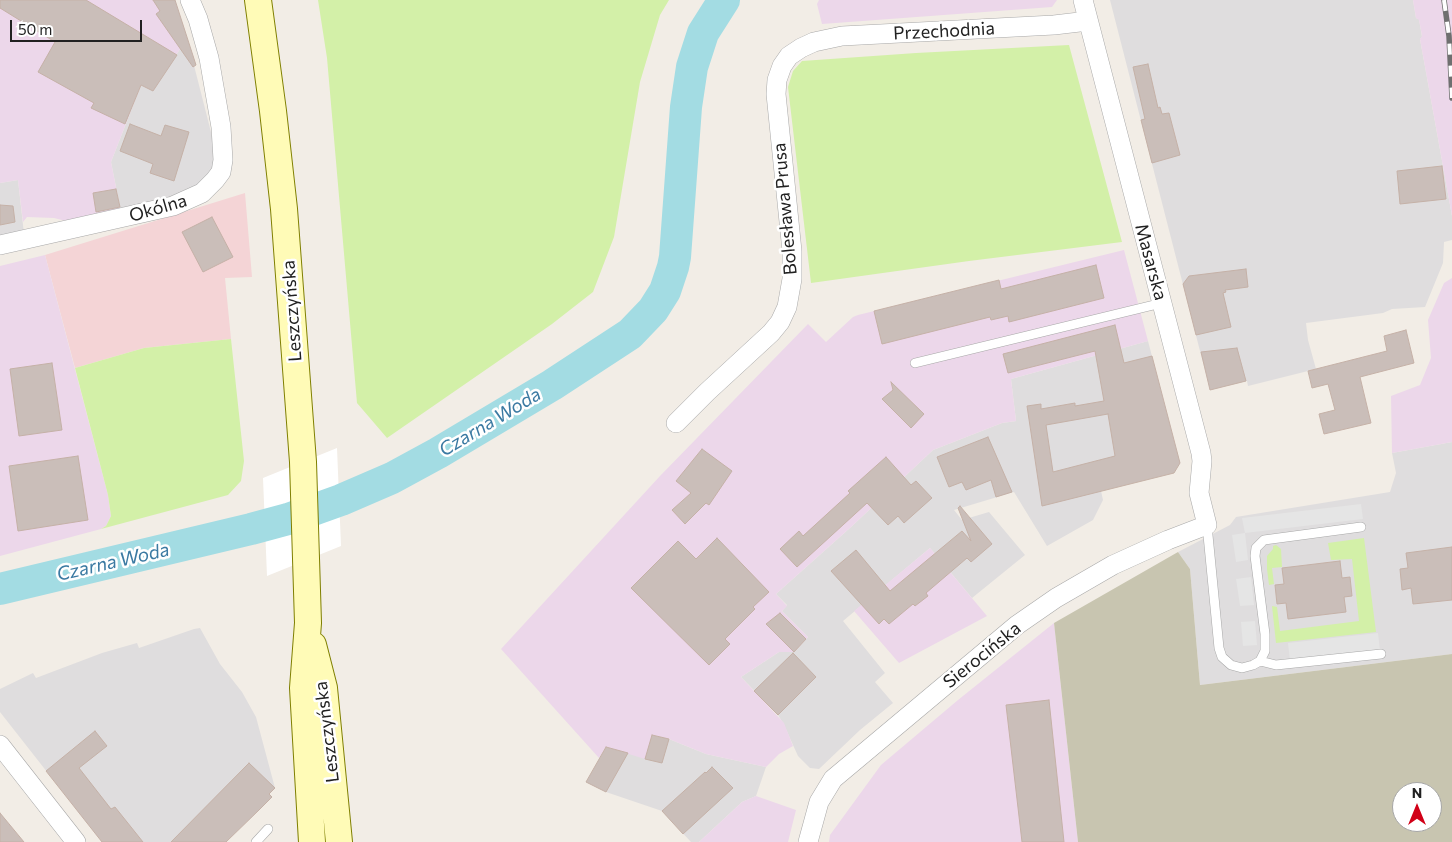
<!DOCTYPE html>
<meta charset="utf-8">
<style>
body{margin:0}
#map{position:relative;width:1452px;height:842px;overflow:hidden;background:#f2ede6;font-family:Commissioner,sans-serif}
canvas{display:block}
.north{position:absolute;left:1392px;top:782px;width:50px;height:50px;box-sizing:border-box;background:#fff;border:1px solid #a6a6a6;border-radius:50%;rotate:0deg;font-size:14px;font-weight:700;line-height:20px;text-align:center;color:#212121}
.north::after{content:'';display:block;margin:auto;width:18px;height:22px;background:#d10017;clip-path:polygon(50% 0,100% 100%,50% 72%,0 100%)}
.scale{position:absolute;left:10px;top:20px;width:132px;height:22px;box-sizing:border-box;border:2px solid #212121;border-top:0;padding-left:6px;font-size:15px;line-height:18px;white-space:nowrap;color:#212121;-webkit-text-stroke:4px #fff;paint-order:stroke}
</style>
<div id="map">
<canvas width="1452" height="842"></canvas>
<div class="north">N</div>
<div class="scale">50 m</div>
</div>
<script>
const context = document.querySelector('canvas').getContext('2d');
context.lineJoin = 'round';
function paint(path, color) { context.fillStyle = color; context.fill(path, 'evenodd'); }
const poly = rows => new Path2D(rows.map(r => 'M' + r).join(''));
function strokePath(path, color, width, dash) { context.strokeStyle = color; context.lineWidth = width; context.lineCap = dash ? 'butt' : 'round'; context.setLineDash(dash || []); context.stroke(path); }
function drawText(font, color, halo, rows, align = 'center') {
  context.font = font + ' Commissioner,sans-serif'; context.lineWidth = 5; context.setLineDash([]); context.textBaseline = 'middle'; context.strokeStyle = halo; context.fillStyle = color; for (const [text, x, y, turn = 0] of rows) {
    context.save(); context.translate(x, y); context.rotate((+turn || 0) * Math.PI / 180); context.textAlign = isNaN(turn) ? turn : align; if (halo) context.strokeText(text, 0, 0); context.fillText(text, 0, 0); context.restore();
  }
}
paint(poly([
 [1110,0,1413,0,1416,18,1419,19,1422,37,1420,39,1452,216,1452,240,1444,242,1443,263,1425,307,1392,309,1383,313,1306,323,1308,340,1316,369,1248,386,1247,381,1210,390],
 [187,38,213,140,213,171,200,189,121,212,111,162,141,85,153,91],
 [18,180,24,234,0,237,0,183],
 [1148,341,1180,463,1101,491,1103,500,1093,520,1047,546,1014,492,954,510,962,520,989,512,1025,555,972,598,930,548,843,621,885,673,875,682,893,703,860,730,819,769,810,768,798,756,783,723,778,715,741,677,779,652,794,652,808,637,782,611,787,605,776,594,851,527,933,450,1002,423,1016,421,1011,379],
 [1452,442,1452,654,1200,685,1190,569,1178,552,1230,525,1236,517,1390,492,1396,473,1392,453],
 [200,628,220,664,242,692,256,717,275,788,269,794,272,797,222,842,102,842,0,712,0,689,33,673,36,678,102,653,137,643,139,648,194,629],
 [652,735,669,739,706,754,766,767,756,796,742,802,699,842,691,842,662,811,606,792,586,782,606,747,628,753]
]), '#dfddde');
paint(poly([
 [245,193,252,277,225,278,231,339,144,348,75,368,45,255]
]), '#f4d4d6');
paint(poly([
 [0,0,175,0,187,38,153,91,141,85,111,162,121,212,66,221,54,218,27,217,23,222,18,180,0,183],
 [819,0,1057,0,1052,7,822,24,817,4],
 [1413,0,1452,0,1452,216,1420,39,1422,36,1419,20,1416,18],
 [1124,250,1148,341,1011,379,1016,421,1002,423,933,450,851,527,776,594,787,606,782,611,808,637,794,652,779,652,741,677,784,723,793,746,779,754,766,767,706,754,669,739,652,735,645,759,606,747,599,758,501,649,660,476,808,324,826,342,853,317,858,315],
 [45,255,108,495,111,516,106,526,101,529,0,556,0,266],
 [1452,278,1452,442,1392,453,1391,396,1420,385,1431,358,1428,320,1444,283],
 [930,548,987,616,899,663,854,611],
 [1054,623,1078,842,829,842,830,835,881,765,958,700],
 [756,796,796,810,788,842,699,842,742,802]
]), '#ecd7ea');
paint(poly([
 [1178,552,1190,569,1200,685,1452,654,1452,842,1078,842,1054,623],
 [1402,792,1432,792,1432,822,1402,822]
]), '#c8c5b0');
paint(poly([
 [318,0,669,0,660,15,640,82,614,237,593,292,552,324,387,438,357,403,327,58],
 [1069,45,1122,242,969,261,811,283,788,87,793,71,802,61,916,53],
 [231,339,244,461,241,481,228,495,101,529,106,526,111,516,108,495,75,368,144,348],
 [1364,538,1376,632,1276,643,1272,606,1277,607,1280,631,1359,621,1352,559,1331,560,1328,543],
 [1276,545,1281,549,1282,567,1272,568,1274,584,1269,585,1267,569,1267,556,1273,549,1273,546]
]), '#d3f0a8');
paint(poly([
 [1361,504,1363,519,1245,533,1248,560,1236,562,1232,535,1245,533,1242,518],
 [1251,577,1254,605,1240,606,1236,579],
 [1255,621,1257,645,1243,646,1241,622],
 [1378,633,1380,651,1290,661,1288,643]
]), '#e5e5e5');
paint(poly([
 [337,448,341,546,267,576,263,478]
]), '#fff');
strokePath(poly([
 [0,589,251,529,288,519,341,500,392,478,438,453,552,385,630,334,653,310,665,291,673,267,675,257,686,107,692,67,703,33,724,0]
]), '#a3dce3', 32);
const building = poly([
 [0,0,86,0,177,55,153,91,141,85,125,124,91,108,94,103,38,72,55,42,0,8,0,0],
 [153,0,175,0,196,65,193,67,156,14,160,11,153,0],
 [1148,64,1158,108,1160,107,1162,114,1169,113,1180,155,1152,163,1141,120,1145,119,1133,67,1148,64],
 [130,124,161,136,165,125,189,132,174,181,150,173,153,164,120,151,130,124],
 [1442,166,1446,199,1400,204,1397,171,1442,166],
 [116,189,120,207,96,212,93,193,116,189],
 [0,205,13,206,15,222,0,225,0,205],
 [212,217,233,257,203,272,182,232,212,217],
 [1096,265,1104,298,1009,322,1008,316,991,320,990,317,882,344,874,311,999,280,1001,289,1096,265],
 [1246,269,1248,287,1225,290,1226,292,1223,293,1231,327,1196,335,1183,284,1189,276,1246,269],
 [1115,325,1124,363,1152,356,1180,463,1174,473,1042,506,1027,406,1041,404,1041,409,1075,403,1075,406,1104,401,1095,351,1008,373,1003,354,1115,325],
 [1108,414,1115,456,1053,472,1046,425,1108,414],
 [1406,330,1414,363,1360,377,1371,423,1324,434,1319,414,1335,410,1328,384,1312,388,1308,371,1387,351,1384,336,1406,330],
 [1237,348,1246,381,1210,390,1201,352,1237,348],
 [52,363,62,430,19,436,10,369,52,363],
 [891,382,924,414,911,428,882,399,893,390,891,382],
 [988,437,1012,492,996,497,991,480,966,490,962,482,949,487,937,457,988,437],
 [702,449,732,471,709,505,706,503,685,524,672,510,691,493,676,481,702,449],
 [78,456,88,520,18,531,9,466,78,456],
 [886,457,911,485,916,481,932,498,904,523,898,516,888,525,867,503,797,567,780,549,799,531,803,536,850,493,848,491,886,457],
 [960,506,992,544,971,562,967,558,926,593,928,596,915,606,913,604,889,624,884,619,879,624,831,571,856,550,890,591,962,531,971,541,958,508,960,506],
 [717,538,769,592,753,607,755,609,725,639,730,644,709,665,631,588,678,541,696,559,717,538],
 [1452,547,1452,600,1413,604,1411,588,1402,590,1400,569,1408,568,1406,553,1452,547],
 [1340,561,1342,578,1350,577,1352,596,1344,597,1346,612,1288,619,1286,603,1277,604,1275,585,1284,584,1282,568,1340,561],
 [780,613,806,639,794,652,766,624,780,613],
 [793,653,816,677,778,715,754,691,793,653],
 [1049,700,1064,842,1022,842,1006,705,1049,700],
 [95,731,107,746,79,768,111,809,115,807,143,842,102,842,46,771,95,731],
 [652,735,669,739,662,763,645,759,652,735],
 [606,747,628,753,606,792,586,782,606,747],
 [249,763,275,788,269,794,272,797,259,810,226,842,171,842,249,763],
 [712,767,733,788,683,834,662,811,705,772,706,773,712,767],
 [0,813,24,842,0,842,0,813]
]);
paint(building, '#cabeb9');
strokePath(building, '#c5b1a7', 1);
const lane = poly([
 [915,363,1162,303],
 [1207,525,1219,648,1222,657,1231,665,1242,668,1253,665,1260,661,1265,651,1265,634,1255,556,1256,548,1264,540,1361,527],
 [1260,661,1276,665,1381,654],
 [256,842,268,829]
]);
const street = poly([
 [0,245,173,206,202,193,215,180,221,172,223,160,221,127,209,58,198,19,190,0],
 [676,423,707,392,771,333,780,322,787,307,792,279,792,251,776,94,777,80,782,66,789,56,801,48,814,42,842,36,1054,25,1088,21],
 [0,745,76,842],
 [808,842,819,802,833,779,1017,625,1056,598,1113,565,1168,540,1207,525,1199,493,1202,461,1201,453,1083,0]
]);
const secondary = poly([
 [258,0,273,111,284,209,303,462,308,623,303,688,312,842],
 [313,645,324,688,339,842]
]);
strokePath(lane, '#a8a8a8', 10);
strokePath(street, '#a8a8a8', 20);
strokePath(secondary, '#7f7f00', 28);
strokePath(lane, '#fff', 9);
strokePath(street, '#fff', 19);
strokePath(secondary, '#fffbb7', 26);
const rail = poly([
 [1444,0,1449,36,1452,98]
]);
strokePath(rail, '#6f6f6f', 5.5);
strokePath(rail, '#fff', 4, [11]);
drawText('18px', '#212121', '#fff', [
 ["Przechodnia",944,31,-3],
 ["Okólna",158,208,-16],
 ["Bolesława Prusa",785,209,-95],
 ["Masarska",1151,262,75],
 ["Leszczyńska",292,311,-94],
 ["Sierocińska",982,655,-39],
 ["Leszczyńska",327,732,-97]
]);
drawText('italic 19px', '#3b7aa2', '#fff', [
 ["Czarna Woda",490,422,-31],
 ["Czarna Woda",113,562,-13]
]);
</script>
